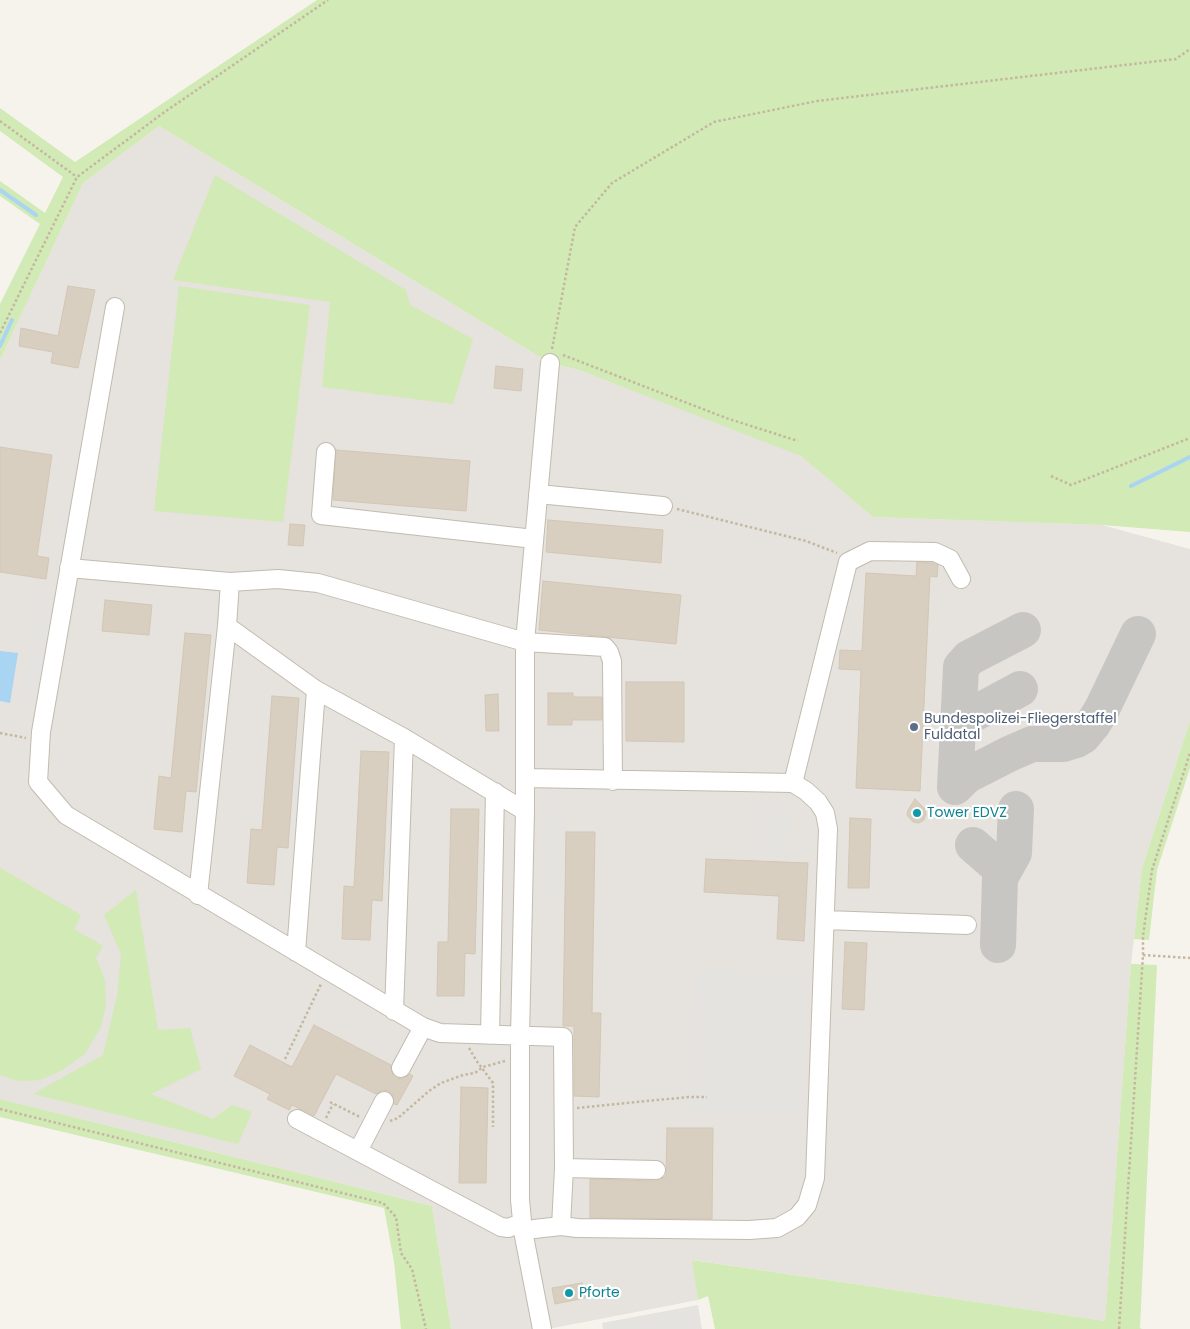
<!DOCTYPE html>
<style>
body{margin:0}
canvas{display:block;background:#f6f3ec}
</style>
<canvas width="1190" height="1329"></canvas>
<script>
const context = document.querySelector('canvas').getContext('2d');
context.lineJoin = 'round';
function paint(path, color) { context.fillStyle = color; context.fill(path, 'evenodd'); }
const poly = rows => new Path2D(rows.map(r => 'M' + r).join(''));
function strokePath(path, color, width, dash) { context.strokeStyle = color; context.lineWidth = width; context.lineCap = dash ? 'butt' : 'round'; context.setLineDash(dash || []); context.stroke(path); }
function drawText(font, color, halo, rows, align = 'center') {
  context.font = font + ' Poppins,sans-serif'; context.lineWidth = 4.5; context.setLineDash([]); context.textBaseline = 'middle'; context.strokeStyle = halo; context.fillStyle = color; for (const [text, x, y, turn = 0] of rows) {
    context.save(); context.translate(x, y); context.rotate((+turn || 0) * Math.PI / 180); context.textAlign = isNaN(turn) ? turn : align; if (halo) context.strokeText(text, 0, 0); context.fillText(text, 0, 0); context.restore();
  }
}
paint(poly([
 [159,126,550,363,579,370,799,454,873,517,1102,525,1190,549,1190,721,1142,868,1131,964,1105,1321,693,1260,698,1300,548,1329,451,1329,432,1206,0,1099,0,360,83,183]
]), '#e6e2dd');
paint(poly([
 [317,0,1190,0,1190,532,1102,525,873,517,801,456,579,370,550,363,159,126,83,183,0,360,0,304,40,224,0,196,0,181,45,213,63,177,0,131,0,108,75,162],
 [215,175,406,290,410,305,473,339,453,404,322,387,330,302,173,280],
 [179,286,310,305,283,522,154,511],
 [1190,721,1190,768,1157,870,1149,940,1134,939,1142,868],
 [0,868,81,915,74,929,103,946,96,958,105,980,106,1004,101,1027,85,1054,61,1071,40,1080,17,1081,0,1075],
 [136,890,158,1030,190,1028,201,1069,151,1094,213,1119,232,1105,252,1112,238,1144,33,1094,103,1055,117,996,121,954,104,915],
 [1131,964,1157,965,1140,1328,1142,1329,715,1329,708,1296,698,1300,692,1260,1105,1321],
 [0,1099,432,1206,451,1329,401,1329,394,1262,384,1208,0,1117]
]), '#d2eab5');
paint(poly([
 [61,508,74,510,68,542,56,539],
 [39,596,57,599,39,704,21,701],
 [207,688,217,694,207,802,196,798],
 [298,742,308,746,300,850,289,845],
 [547,789,564,789,561,896,543,895],
 [757,801,791,803,788,856,754,853],
 [389,804,398,810,395,906,384,904],
 [480,872,490,877,488,964,477,962],
 [694,969,807,974,802,1115,689,1110],
 [322,1144,370,1169,348,1179,310,1159],
 [698,1305,702,1329,603,1329,602,1323]
]), '#e5e3e0');
paint(poly([
 [0,651,18,653,10,703,0,701]
]), '#a9d4f2');
strokePath(poly([
 [0,190,36,215],
 [0,346,12,320],
 [1131,486,1190,457]
]), '#a9d4f2', 4);
strokePath(poly([
 [958,730,961,723,968,717,1020,689],
 [955,787,962,780,968,775,1009,754,1032,744,1063,744,1076,740,1083,736,1093,724,1102,709,1138,634],
 [955,787,961,667,969,658,1023,630],
 [973,845,997,866,1000,871,1000,878],
 [998,945,1000,878,1014,853,1016,809]
]), '#c8c6c3', 36);
const building = poly([
 [68,286,95,290,78,368,51,363,53,352,19,346,21,328,58,336,68,286],
 [496,366,523,369,521,391,494,388,496,366],
 [0,447,52,455,37,556,49,558,46,579,0,572,0,447],
 [336,450,470,461,466,511,333,500,336,450],
 [548,520,663,530,661,563,546,552,548,520],
 [290,524,305,525,303,546,288,545,290,524],
 [917,562,933,563,938,565,937,577,930,576,920,791,856,788,861,670,839,669,840,650,862,651,866,573,916,576,917,562],
 [543,581,681,595,676,644,539,630,543,581],
 [105,600,152,605,149,635,102,631,105,600],
 [185,633,211,635,196,792,186,791,182,832,154,829,159,776,171,778,185,633],
 [626,682,684,682,684,742,626,741,626,682],
 [548,693,573,693,573,697,602,697,602,720,572,720,572,725,548,725,548,693],
 [498,694,499,731,486,731,485,695,498,694],
 [272,696,299,698,288,848,277,847,274,885,247,883,251,829,262,830,272,696],
 [361,751,389,752,382,901,372,900,370,940,342,939,344,886,354,887,361,751],
 [915,799,924,808,926,814,924,820,919,823,913,822,907,815,908,810,915,799],
 [451,809,479,809,475,954,465,953,464,996,437,996,438,942,448,942,451,809],
 [850,818,871,819,869,888,848,888,850,818],
 [566,832,595,832,592,1013,601,1013,599,1097,574,1096,574,1026,563,1026,566,832],
 [706,859,808,863,804,941,777,939,779,896,704,892,706,859],
 [845,942,867,943,864,1010,842,1009,845,942],
 [314,1025,391,1065,392,1073,396,1078,402,1079,410,1074,413,1076,397,1105,394,1104,393,1096,388,1091,383,1090,376,1094,336,1074,314,1116,292,1105,289,1110,267,1099,270,1094,234,1076,250,1045,292,1067,314,1025],
 [461,1087,488,1088,486,1183,459,1183,461,1087],
 [667,1128,713,1128,712,1219,590,1218,590,1179,656,1181,666,1176,667,1128],
 [582,1283,585,1298,555,1304,552,1288,582,1283]
]);
paint(building, '#d8cfc1');
strokePath(building, '#d3c7b4', 1);
const minor = poly([
 [115,307,41,732,38,782,66,815,423,1027,440,1033,563,1037,564,1168,561,1226,577,1228,749,1230,777,1228,797,1217,807,1205,815,1178,828,829,825,813,818,802,806,791,793,783,525,778],
 [326,452,321,515,534,539],
 [538,494,663,506],
 [69,568,230,582,278,579,318,583,525,642,605,647,609,652,612,661,613,781],
 [227,626,316,690,404,738,525,811],
 [793,783,848,562,870,551,935,552,950,559,961,579],
 [198,895,227,626,230,582],
 [825,920,967,925],
 [296,952,316,690],
 [394,1011,404,738],
 [490,1035,495,792],
 [401,1068,423,1027],
 [297,1119,501,1227,508,1228,522,1223],
 [358,1151,384,1101],
 [564,1168,656,1170],
 [523,1231,534,1229,561,1226],
 [542,1329,523,1231,520,1200,520,1037,525,811,525,642,550,363]
]);
strokePath(minor, '#c2bbae', 20);
strokePath(poly([
 [0,121,77,177],
 [0,333,77,177,166,111,328,0],
 [552,349,575,227,612,183,714,122,817,101,1176,59,1190,49],
 [563,355,726,418,798,441],
 [1051,476,1071,485,1190,438],
 [677,509,806,541,837,553],
 [0,733,26,738],
 [1143,955,1190,958],
 [469,1048,476,1060,493,1083,493,1127],
 [285,1059,321,984],
 [330,1102,360,1117],
 [577,1108,688,1097,707,1097],
 [0,1109,383,1203,396,1217,401,1253,412,1269,426,1329],
 [326,1118,333,1104],
 [390,1121,398,1118,429,1091,441,1083,463,1075,475,1073,483,1067,505,1061],
 [1119,1329,1143,955,1143,936,1152,870,1190,753]
]), '#c4b79f', 2.5, [2.5, 2.5]);
strokePath(minor, '#fff', 18);
for (const [x, y, r, color] of [
 [914,727,5,"#5c6f8a"],
 [917,813,5,"#0f9aa8"],
 [569,1293,5,"#0f9aa8"]
]) { const dot = new Path2D(); dot.arc(x, y, r, 0, 2 * Math.PI); context.fillStyle = color; context.fill(dot); strokePath(dot, '#fff', 2); }
drawText('14px', '#4e5e75', '#fff', [
 ["Bundespolizei-Fliegerstaffel",924,719],
 ["Fuldatal",924,735]
], 'left');
drawText('14px', '#0d838f', '#fff', [
 ["Tower EDVZ",927,813],
 ["Pforte",579,1293]
], 'left');
</script>
